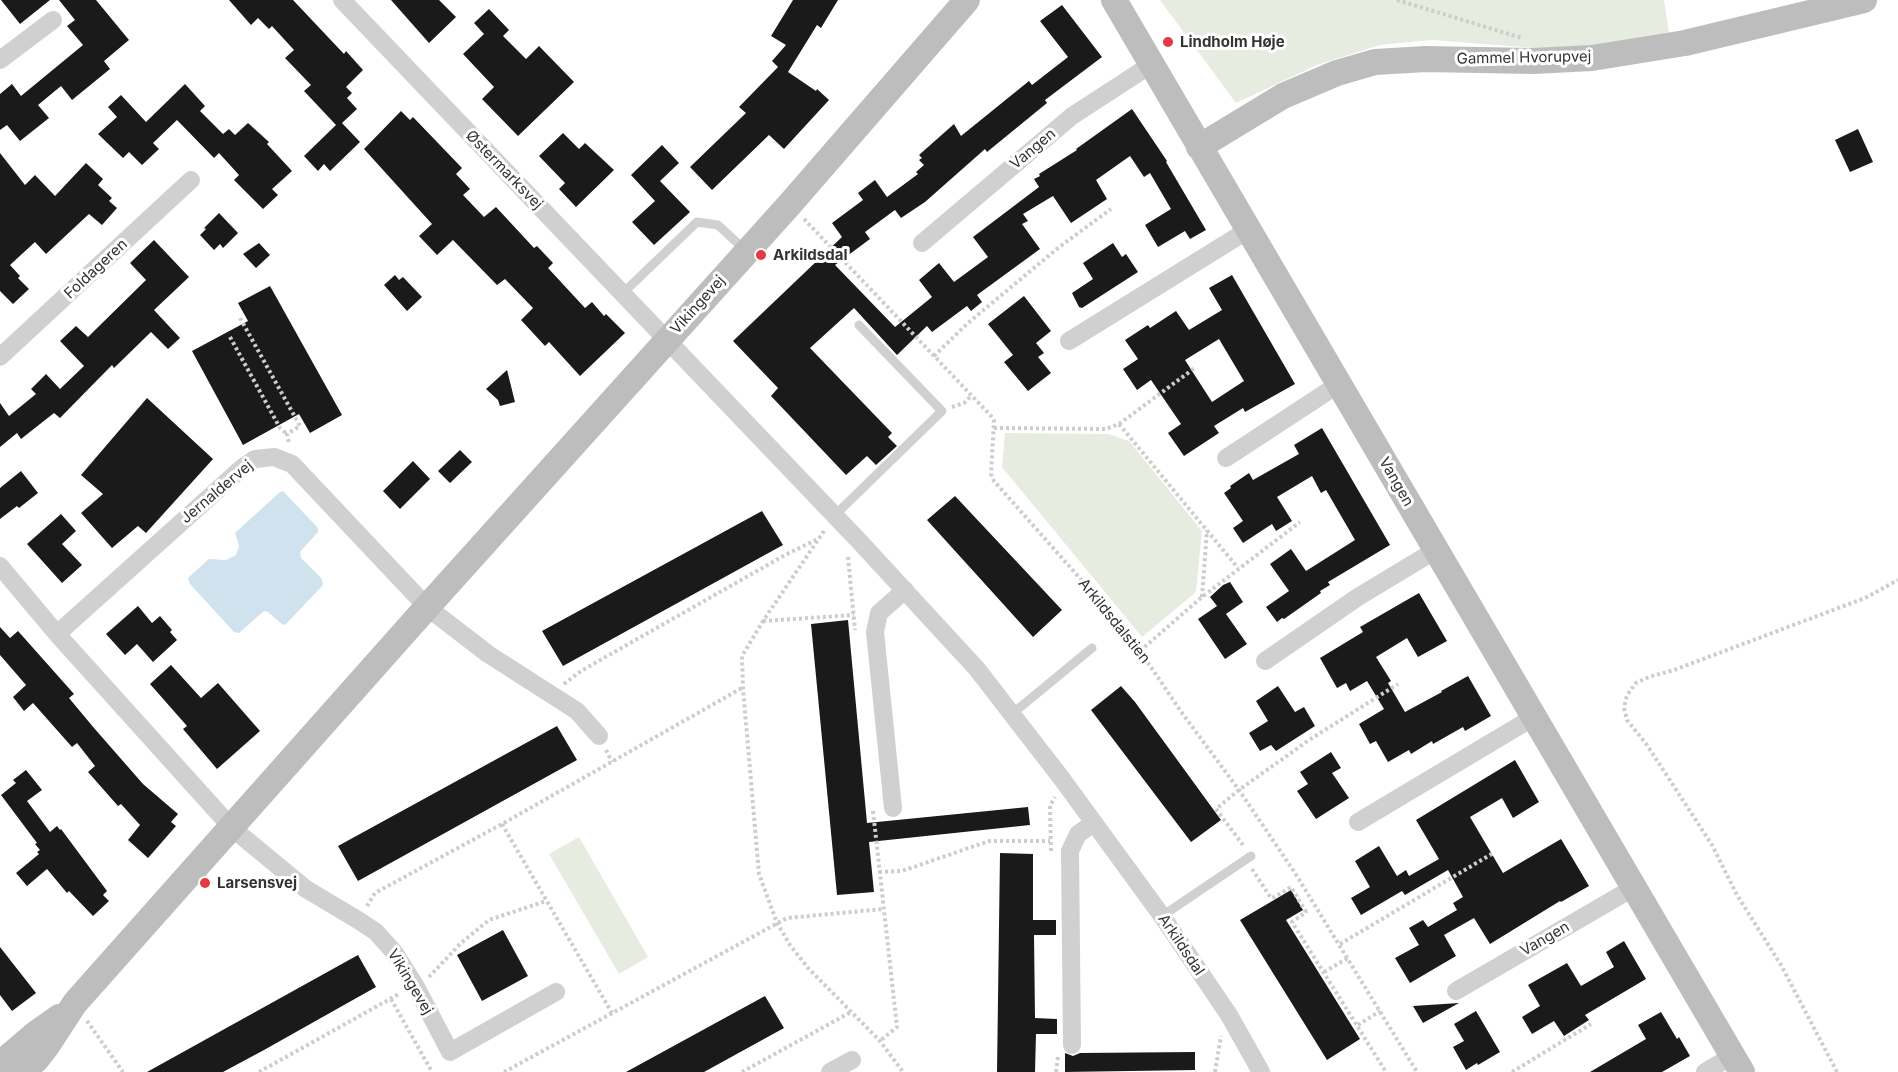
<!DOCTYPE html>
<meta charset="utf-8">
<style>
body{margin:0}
canvas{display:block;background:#fff}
</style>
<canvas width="1898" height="1072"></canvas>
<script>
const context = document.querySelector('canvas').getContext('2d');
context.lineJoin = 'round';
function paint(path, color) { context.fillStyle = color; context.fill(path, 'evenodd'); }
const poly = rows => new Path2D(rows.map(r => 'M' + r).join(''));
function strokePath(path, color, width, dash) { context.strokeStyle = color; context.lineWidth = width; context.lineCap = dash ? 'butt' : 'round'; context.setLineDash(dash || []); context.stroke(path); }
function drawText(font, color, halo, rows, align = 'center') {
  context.font = font + ' Inter,sans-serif'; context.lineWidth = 6; context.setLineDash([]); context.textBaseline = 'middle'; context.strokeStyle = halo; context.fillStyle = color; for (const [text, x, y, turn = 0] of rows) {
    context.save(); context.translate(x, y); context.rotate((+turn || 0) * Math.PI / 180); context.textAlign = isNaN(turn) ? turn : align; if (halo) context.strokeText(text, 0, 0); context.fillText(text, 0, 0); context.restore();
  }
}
paint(poly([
 [1160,0,1664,0,1669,32,1619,43,1549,49,1431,40,1380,45,1317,65,1236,103],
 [1005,433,1108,434,1129,441,1202,531,1196,592,1142,637,1002,467],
 [579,837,648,957,619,974,549,854]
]), '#e6ecdf');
paint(poly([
 [283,491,318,528,318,532,300,552,301,558,322,579,323,585,286,624,283,625,268,612,264,611,239,633,234,632,190,584,188,578,209,559,226,560,236,555,239,546,235,533,280,492]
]), '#cfe2ee');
paint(poly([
 [1,0,50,0,20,24],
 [59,0,96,0,129,40,104,61,110,69,72,100,61,86,38,105,49,118,20,141,7,125,0,130,0,94,12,84,21,96,83,45,67,26,75,20],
 [229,0,293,0,344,54,346,51,363,70,346,87,352,93,347,98,357,109,342,123,360,142,330,171,324,164,318,171,304,156,336,125,304,91,311,85,285,58,294,50,272,26,269,29,258,18,251,25],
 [391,0,439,0,456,17,429,43],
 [793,0,838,0,821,28,817,25,788,72,816,91,817,89,829,100,784,149,769,135,712,190,690,167,746,113,739,107,778,67,772,61,786,45,771,36],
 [1062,5,1102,57,1045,100,1047,103,987,152,985,149,925,202,901,218,895,210,865,232,870,239,835,265,895,327,932,297,919,280,939,263,954,282,988,257,973,237,1039,187,1034,179,1040,176,1039,174,1077,150,1076,149,1132,109,1167,161,1166,162,1206,230,1190,239,1185,231,1158,247,1145,225,1171,209,1150,173,1144,177,1130,156,1096,180,1107,199,1071,223,1053,196,1023,214,1028,221,1022,224,1040,249,977,295,982,302,971,311,967,306,932,332,927,326,897,355,854,308,810,348,892,433,888,437,897,446,876,465,867,456,846,475,771,396,778,388,733,341,842,237,832,223,863,200,858,193,875,180,887,197,918,174,916,172,924,165,919,160,922,158,919,155,954,124,961,136,1029,81,1032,85,1068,57,1040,21],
 [489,9,509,30,503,36,526,59,539,46,574,82,518,136,482,99,494,87,463,54,484,34,474,23],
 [185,84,205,106,200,111,223,134,229,129,235,135,248,123,269,142,267,144,292,171,272,189,278,195,263,209,234,180,239,175,219,153,214,158,177,120,153,143,159,149,142,165,129,152,123,158,98,134,117,117,108,107,121,95,146,122],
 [401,111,410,120,413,117,462,168,456,174,470,189,463,195,484,217,496,207,534,248,537,246,553,263,548,268,585,308,592,302,604,316,606,314,625,333,580,376,549,342,545,346,521,320,533,308,505,279,497,285,453,240,437,255,419,236,432,224,364,149],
 [1858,129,1873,162,1850,172,1835,140],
 [563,133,579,149,585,143,614,170,576,207,559,189,565,183,539,156],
 [662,145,679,163,660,181,690,212,654,245,632,222,655,201,631,175],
 [0,153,25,185,35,175,55,196,86,163,103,179,98,185,112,198,109,201,117,208,102,225,89,214,46,254,35,242,10,265,20,276,18,278,29,289,13,304,0,291],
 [219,213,238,233,223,248,220,244,214,250,200,235,206,229,204,228],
 [154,240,189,277,154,310,180,338,168,349,151,332,114,368,112,365,60,418,54,413,21,439,17,433,0,447,0,403,9,416,36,394,31,389,46,374,60,389,84,366,60,341,76,326,88,337,146,280,130,263],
 [259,243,270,255,256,268,243,254],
 [1113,243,1122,257,1126,254,1138,272,1082,308,1079,307,1072,293,1093,279,1083,263],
 [395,275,399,280,403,277,422,297,407,311,384,285],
 [1232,275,1295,384,1245,412,1243,408,1214,426,1219,433,1184,456,1168,433,1181,424,1151,380,1137,390,1123,369,1138,359,1125,340,1148,325,1150,328,1176,311,1189,330,1222,310,1209,288],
 [1219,339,1244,381,1212,402,1185,360],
 [270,286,342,415,310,433,299,414,243,445,192,351,248,321,238,303],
 [1024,296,1051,331,1036,343,1044,353,1038,357,1051,373,1028,391,1004,362,1013,355,988,324],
 [507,370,515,402,500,406,498,400,486,389],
 [147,398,213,459,146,533,138,526,112,548,81,513,103,494,81,475],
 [1322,428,1390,545,1328,582,1330,585,1320,591,1321,593,1284,619,1282,618,1277,622,1266,607,1289,591,1270,564,1291,549,1306,571,1355,540,1326,490,1321,493,1312,476,1277,497,1292,521,1276,531,1272,524,1243,543,1233,528,1243,521,1224,493,1231,488,1230,486,1249,473,1253,480,1299,454,1294,445],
 [460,450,472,462,450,483,438,471],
 [413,461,430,479,400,509,383,491],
 [21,471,38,493,19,508,17,506,0,519,0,488],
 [955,496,1062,610,1033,637,927,520],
 [762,511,783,545,563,666,542,631],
 [61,514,76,531,62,544,82,565,62,583,27,544],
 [1230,582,1243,602,1226,614,1247,644,1225,659,1198,619,1217,606,1210,597,1223,585],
 [1419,593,1447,641,1418,657,1407,638,1376,657,1391,681,1388,683,1405,712,1442,692,1441,691,1468,676,1491,716,1465,731,1463,727,1433,744,1432,741,1411,754,1409,750,1388,762,1376,741,1370,744,1359,724,1384,709,1367,681,1350,691,1346,683,1337,688,1320,658,1363,632,1360,627],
 [138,606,152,623,160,616,172,630,170,632,177,640,153,662,137,644,125,655,106,634],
 [848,620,867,823,1028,807,1030,825,869,842,874,892,837,895,811,624],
 [0,627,10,638,18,631,74,694,69,698,94,728,143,784,178,814,171,822,176,826,148,858,128,840,140,825,121,804,118,806,88,772,95,766,77,743,72,747,33,703,24,711,13,697,26,685,0,655],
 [171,665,201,698,218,683,260,731,217,769,183,729,187,726,150,684],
 [1121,686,1135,702,1221,820,1191,842,1091,710],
 [1278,686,1295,712,1304,707,1315,726,1276,751,1271,745,1260,751,1249,733,1268,721,1256,701],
 [557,726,577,760,358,881,338,846],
 [1331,752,1341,768,1332,773,1349,798,1316,819,1297,791,1308,784,1300,772],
 [1515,760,1539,802,1513,818,1502,798,1470,817,1503,873,1561,839,1589,886,1561,902,1560,901,1490,944,1474,918,1444,935,1456,956,1410,983,1395,958,1419,945,1409,928,1423,920,1428,927,1457,910,1453,903,1463,897,1448,870,1405,895,1402,891,1361,915,1351,898,1370,887,1355,861,1379,846,1397,876,1406,870,1409,876,1439,859,1416,820],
 [26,770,42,790,27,801,50,832,57,826,60,830,61,829,107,891,103,895,109,901,93,916,69,891,67,893,47,869,27,886,16,873,39,854,37,852,40,850,35,844,37,843,1,795,16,783,13,780],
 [1000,853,1033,854,1033,920,1056,920,1056,935,1034,935,1035,1018,1057,1019,1057,1034,1036,1034,1035,1072,997,1072],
 [1291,890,1303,910,1286,920,1360,1039,1327,1060,1240,920],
 [503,930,528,976,482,1001,457,955],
 [1624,941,1646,979,1585,1015,1589,1020,1564,1036,1554,1021,1532,1034,1522,1017,1540,1006,1528,985,1567,963,1581,986,1614,967,1606,952],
 [0,947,36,993,12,1011,0,995],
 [358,955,376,987,264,1050,223,1072,147,1072],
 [765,996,784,1028,704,1072,626,1072],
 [1459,1003,1423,1023,1413,1006],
 [1476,1011,1500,1052,1478,1065,1477,1063,1466,1070,1453,1047,1464,1041,1454,1024],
 [1661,1012,1677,1039,1679,1037,1690,1056,1662,1072,1590,1072,1646,1039,1638,1025],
 [1195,1052,1195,1070,1065,1072,1065,1053,1073,1056,1080,1053]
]), '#1a1a1a');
strokePath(poly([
 [1397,0,1522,38],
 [804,219,992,417,994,421,991,474,994,481,1077,575,1140,651,1182,713,1239,790,1295,873,1417,1072],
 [240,318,300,426,287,434,289,443],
 [230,337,280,428,287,434],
 [934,356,968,323,1058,248,1111,209],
 [952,407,964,403,972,395],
 [1119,424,1196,367],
 [994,428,1106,429,1119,424,1238,568],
 [824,531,763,621,742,656,743,688,759,874,777,923,790,945,808,968,880,1041,903,1072],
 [848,557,855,630],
 [1202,597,1207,530],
 [763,621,854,615],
 [1140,651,1202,597,1300,522],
 [564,684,581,671,785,555,818,539],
 [606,750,612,762],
 [873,811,897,1027,880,1041],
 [502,824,612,1013],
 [1243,845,1216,809,1239,790,1309,740,1398,684],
 [1051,851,1050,806,1055,797],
 [1252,869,1271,898,1275,897,1291,887,1306,912,1292,922,1386,1072],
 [879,872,902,871,989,841,1050,841],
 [367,906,375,893,502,824,742,688],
 [1340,944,1495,852],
 [1324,972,1348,958],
 [429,977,461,943,489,920,546,901],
 [391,999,432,1072],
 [87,1021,123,1072],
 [1358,1025,1380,1011],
 [259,1072,399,994],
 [504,1072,787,918,883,909],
 [742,1072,851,1012],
 [1056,1072,1058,1056],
 [1215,1072,1221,1036],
 [1512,1072,1591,1024],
 [1837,1072,1781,965,1737,895,1712,845,1647,745,1627,720,1624,708,1627,695,1636,683,1649,677,1674,670,1865,598,1898,580]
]), '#cdcdcd', 4, [3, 3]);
strokePath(poly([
 [622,294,697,222,718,225,746,251],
 [835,515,942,411,859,325],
 [1012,714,1092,648],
 [1162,916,1251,856]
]), '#d0d0d0', 9);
strokePath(poly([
 [342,0,860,542,977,669,1062,779,1162,916,1229,1015,1261,1072],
 [0,60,53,20],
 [922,243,1072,116,1152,64],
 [1069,341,1248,230],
 [0,357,191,180],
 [1226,458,1339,384],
 [0,566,57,634,232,828,306,889,358,920,376,932,394,952,415,985,450,1052,556,992],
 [57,634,243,467,255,459,274,457,292,464,427,607,488,654,577,711,599,736],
 [1265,661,1358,597,1436,550],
 [893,808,875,632,879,613,905,590],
 [1358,822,1534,717],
 [1456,991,1633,888],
 [1072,1045,1070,851,1078,834,1094,823],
 [830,1072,852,1060],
 [1705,1072,1732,1056]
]), '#d0d0d0', 18);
strokePath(poly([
 [1114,0,1742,1072],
 [1199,147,1283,96,1337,73,1375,62,1426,59,1533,61,1592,58,1685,43,1864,0],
 [0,1064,35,1034,59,1017],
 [21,1072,36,1060,47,1046,75,1003,427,607,790,204,967,0]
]), '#bdbdbd', 26);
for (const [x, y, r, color] of [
 [1168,42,6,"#e63946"],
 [761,255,6,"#e63946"],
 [205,883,6,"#e63946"]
]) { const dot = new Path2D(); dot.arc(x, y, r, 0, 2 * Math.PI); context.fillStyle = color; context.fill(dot); strokePath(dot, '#fff', 2); }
drawText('bold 15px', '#333', '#fff', [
 ["Lindholm Høje",1180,42],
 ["Arkildsdal",773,255],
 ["Larsensvej",217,883]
], 'left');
drawText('15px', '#333', '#fff', [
 ["Gammel Hvorupvej",1524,58,-1],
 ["Vangen",1033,149,-40],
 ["Østermarksvej",504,170,46],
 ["Foldageren",96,269,-43],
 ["Vikingevej",698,305,-48],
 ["Vangen",1396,482,60],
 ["Jernaldervej",217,492,-40],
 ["Arkildsdalstien",1114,621,51],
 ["Vangen",1545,939,-30],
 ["Arkildsdal",1181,945,56],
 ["Vikingevej",410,982,59]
]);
</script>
